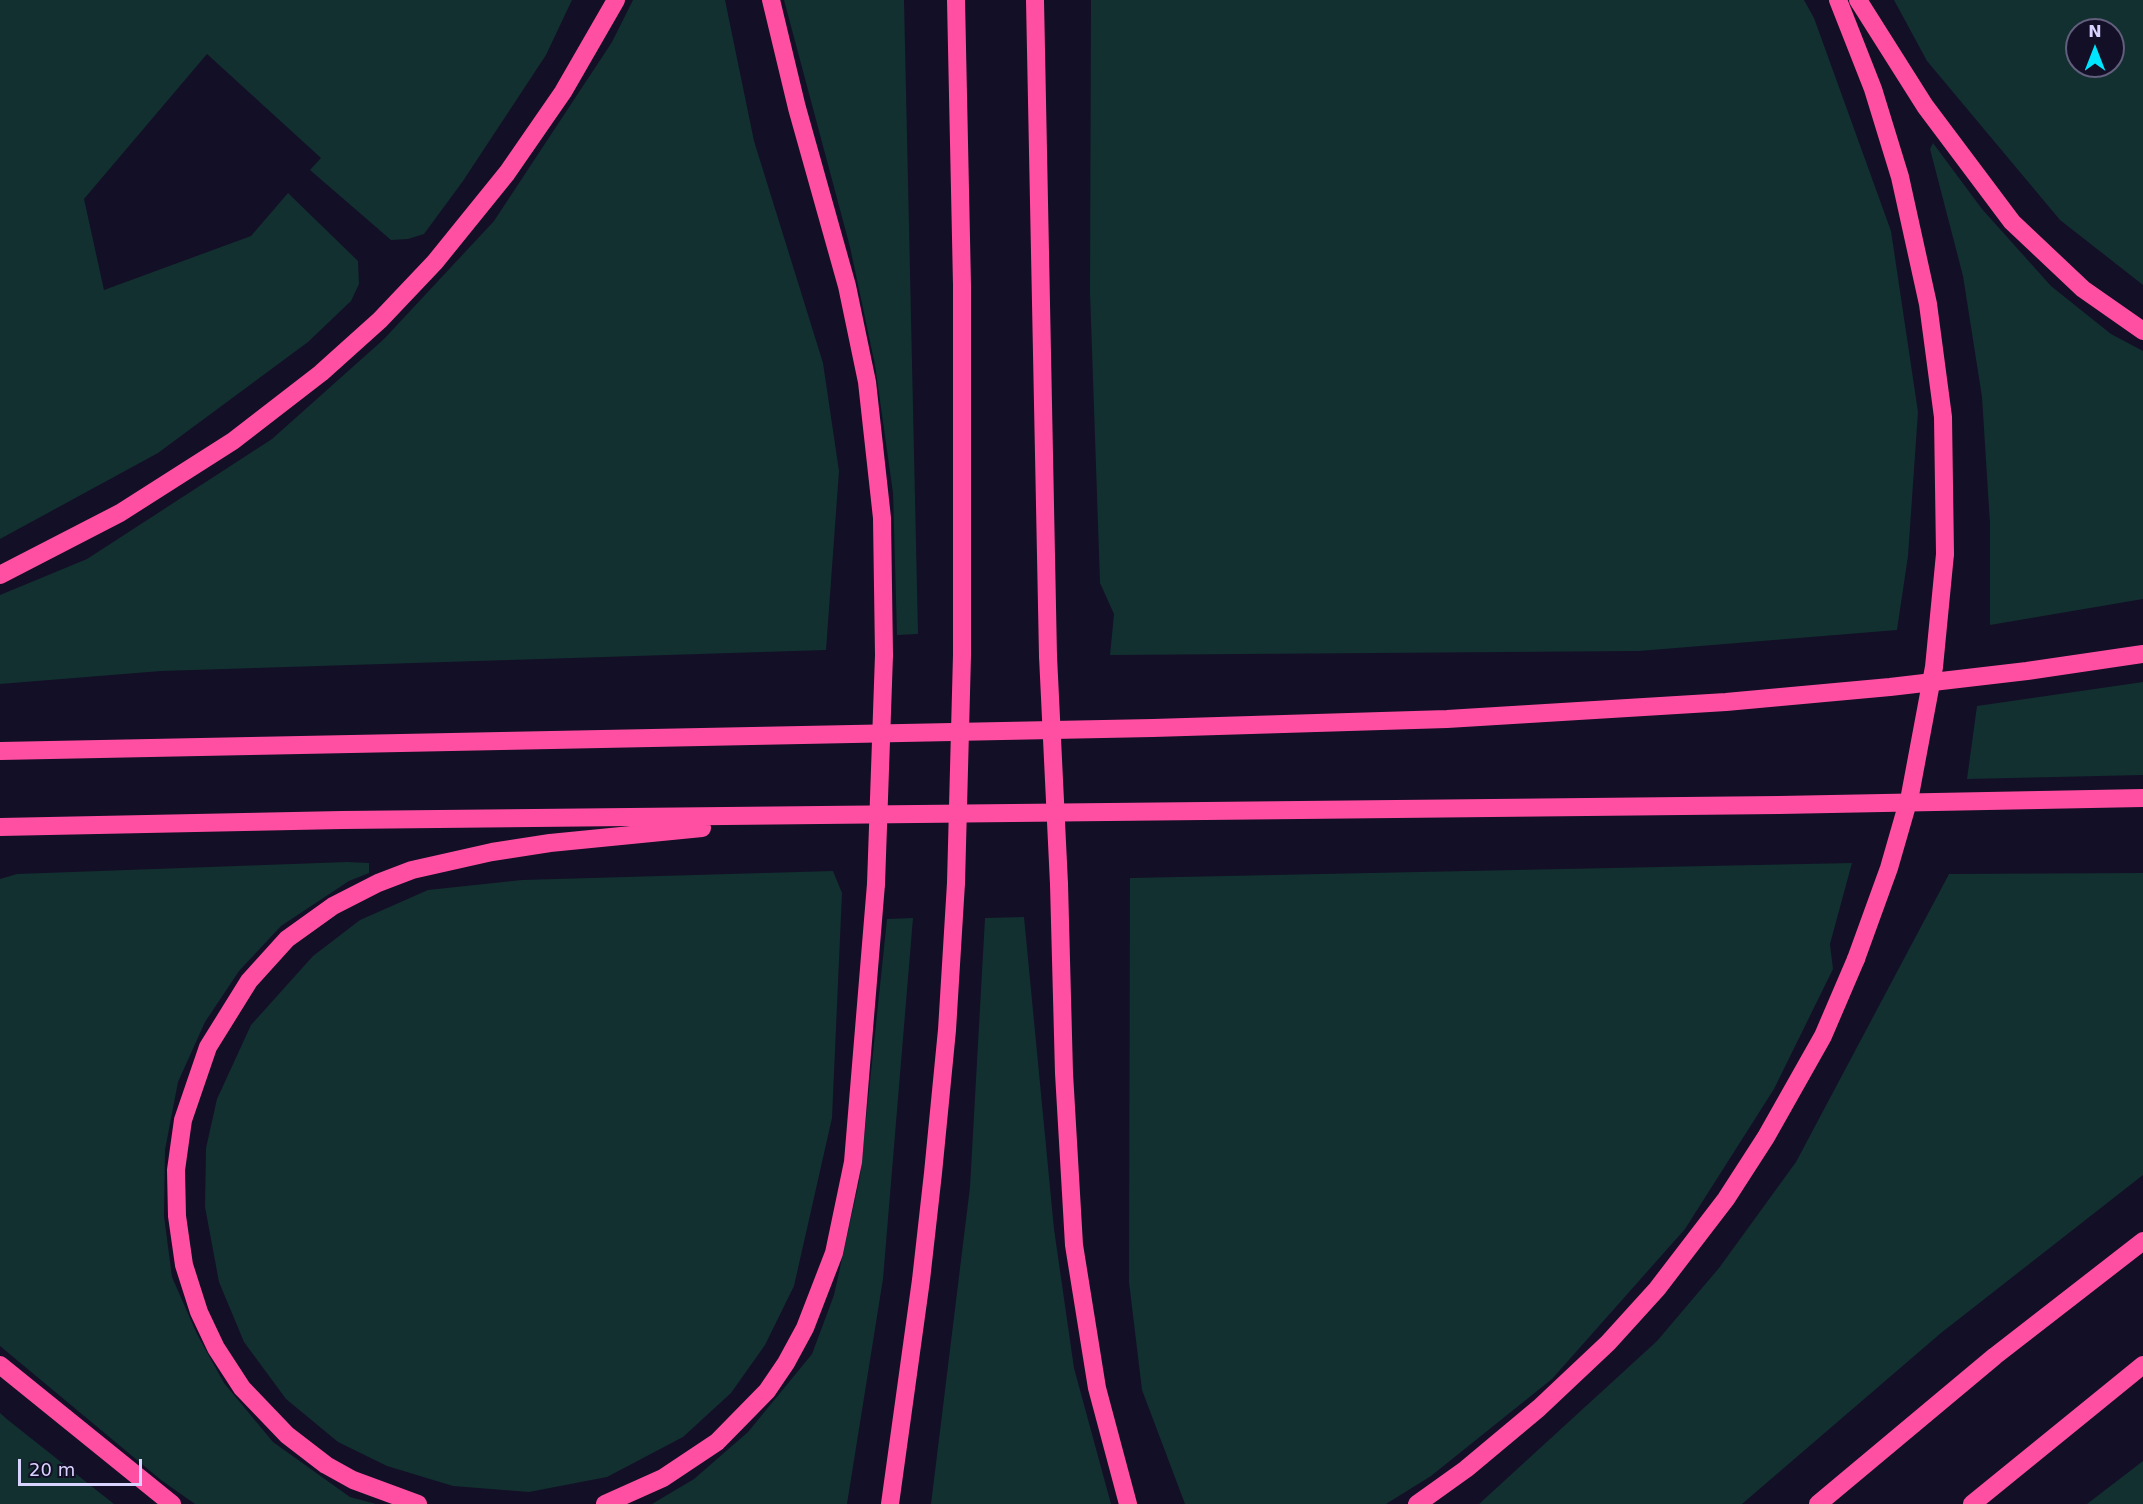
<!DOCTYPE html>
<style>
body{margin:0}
#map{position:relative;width:2143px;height:1504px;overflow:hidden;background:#130f26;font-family:"DejaVu Sans",sans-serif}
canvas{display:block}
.north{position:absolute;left:2065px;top:18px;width:60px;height:60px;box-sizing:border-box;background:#130f26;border:2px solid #625e7d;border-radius:50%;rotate:0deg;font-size:16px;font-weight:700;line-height:24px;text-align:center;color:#d9d4ff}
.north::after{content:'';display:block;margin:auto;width:21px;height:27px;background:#00e5ff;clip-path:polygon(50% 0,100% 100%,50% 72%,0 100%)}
.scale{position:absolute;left:18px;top:1459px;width:124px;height:27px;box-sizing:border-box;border:3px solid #d9d4ff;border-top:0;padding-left:8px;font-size:18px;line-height:21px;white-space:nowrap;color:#d9d4ff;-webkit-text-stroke:4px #130f26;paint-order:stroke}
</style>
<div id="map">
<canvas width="2143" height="1504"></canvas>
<div class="north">N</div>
<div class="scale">20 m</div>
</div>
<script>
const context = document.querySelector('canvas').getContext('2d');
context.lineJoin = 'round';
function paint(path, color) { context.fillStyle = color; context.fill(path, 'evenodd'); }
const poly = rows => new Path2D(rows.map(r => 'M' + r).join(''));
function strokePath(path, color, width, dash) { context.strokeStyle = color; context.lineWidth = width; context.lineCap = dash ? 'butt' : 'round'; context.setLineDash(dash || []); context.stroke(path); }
paint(poly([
 [0,0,572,0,546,55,463,181,424,234,408,239,391,240,310,170,321,158,207,54,84,199,104,290,251,236,288,193,358,261,359,284,351,301,308,342,158,453,0,539],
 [633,0,725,0,754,141,823,363,839,471,826,650,161,671,0,684,0,595,87,559,272,439,384,339,494,221,612,42],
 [784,0,904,0,918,634,897,635,893,493,875,365,850,247],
 [1091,0,1804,0,1814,18,1891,231,1918,412,1908,556,1897,630,1639,651,1110,655,1114,614,1100,583,1090,292],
 [1894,0,2143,0,2143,285,2060,220,1927,61],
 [2077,30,2113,30,2113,66,2077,66],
 [1933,143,1982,209,2051,286,2111,334,2143,351,2143,599,1990,625,1990,524,1982,397,1963,276,1930,149],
 [2143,682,2143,775,1967,779,1977,706],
 [347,862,369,863,369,873,349,881,281,926,239,971,205,1022,178,1082,165,1150,164,1216,172,1277,197,1334,224,1383,273,1442,350,1497,376,1504,195,1504,161,1480,0,1346,0,879,17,874],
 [1852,863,1830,944,1833,969,1774,1089,1685,1229,1552,1379,1431,1476,1386,1504,1185,1504,1142,1390,1129,1282,1130,878],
 [833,871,842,893,832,1118,794,1286,765,1345,731,1393,683,1437,607,1477,529,1492,453,1486,387,1466,338,1442,286,1399,244,1342,219,1282,205,1207,206,1148,217,1099,251,1025,313,956,360,920,428,890,522,880],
 [2143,873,2143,1175,1941,1333,1742,1504,1479,1504,1657,1341,1719,1268,1796,1162,1949,874],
 [1024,917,1054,1229,1074,1368,1111,1504,931,1504,970,1187,985,918],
 [913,918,883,1279,847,1504,652,1504,694,1479,748,1432,812,1354,834,1295,860,1177,887,919],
 [0,1413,8,1420,114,1504,0,1504],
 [2143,1461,2143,1504,2087,1504]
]), '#12302f');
strokePath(poly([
 [771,0,797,108,847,286,867,382,882,518,884,655],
 [956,0,962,285,962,655],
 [1035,0,1048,656],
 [1838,0,1873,89,1900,177,1928,304,1943,417,1945,554],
 [1858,0,1925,106,2012,222,2083,289,2143,331],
 [0,575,120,513,233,441,321,373,380,320,435,262,507,173,563,92,616,0],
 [0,751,1153,728,1447,719,1726,702,1890,687,2027,671,2143,654],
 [0,827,342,820,1779,805,2143,798],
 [1059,884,1064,1073,1074,1245,1097,1388,1128,1504],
 [0,1365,172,1504],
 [418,1504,353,1480,326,1465,287,1435,242,1388,216,1348,199,1312,184,1265,177,1216,176,1170,183,1120,208,1047,249,981,287,939,333,906,378,883,412,870,492,852,550,843,702,828],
 [605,1504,663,1478,717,1442,767,1391,786,1363,805,1328,834,1253,853,1162,876,884],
 [890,1504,921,1280,933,1173,947,1030,956,883],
 [1417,1504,1466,1469,1539,1408,1608,1343,1657,1289,1726,1199,1766,1137,1823,1036,1856,959],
 [1818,1504,1995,1356,2143,1241],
 [1972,1504,2143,1365]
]), '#ff4fa3', 18);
strokePath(poly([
 [1048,656,1059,884],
 [956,883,962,655],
 [876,884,884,655],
 [1856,959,1889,868,1910,795,1934,667,1945,554]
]), '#ff4fa3', 18);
</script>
